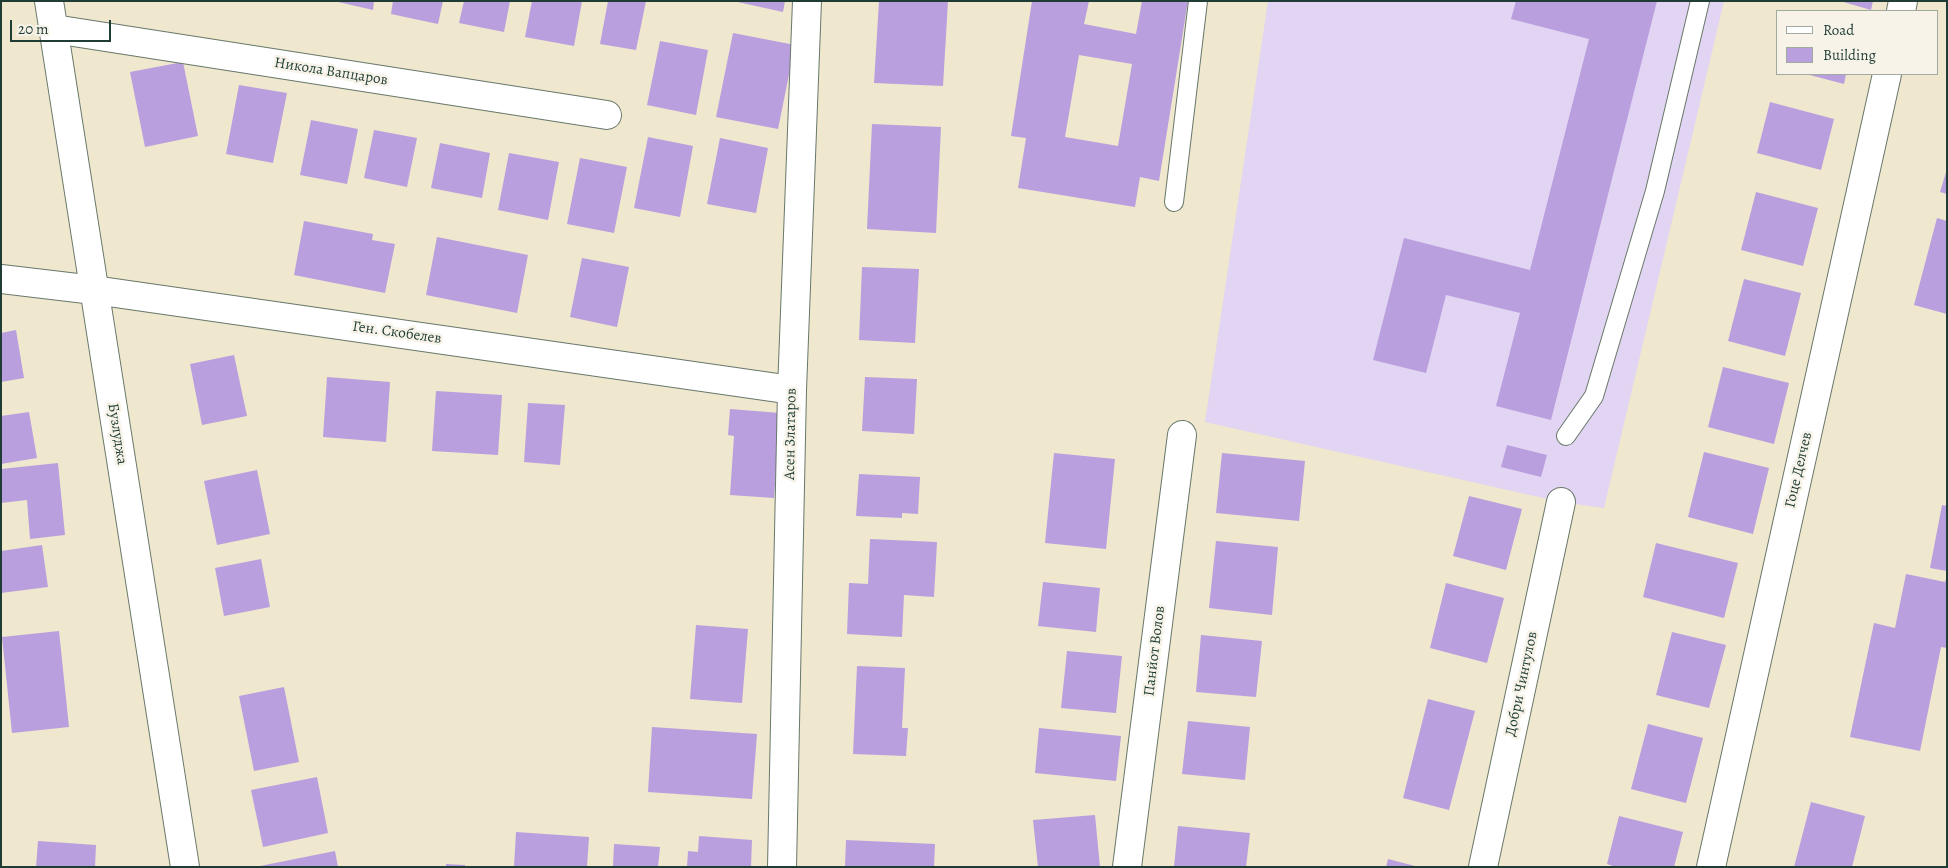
<!DOCTYPE html>
<meta charset="utf-8">
<style>
body{margin:0}
#map{position:relative;width:1948px;height:868px;overflow:hidden;background:#efe7ce;font-family:Alegreya,serif}
canvas{display:block}
.frame{position:absolute;inset:0;border:2px solid #1f3d34;pointer-events:none}
.legend{position:absolute;left:1776px;top:10px;width:162px;height:65px;box-sizing:border-box;background:#f7f3e8;border:1px solid #a1aaa0;margin:0;padding:6px 9px;list-style:none;font-size:15px;color:#1f3d34}
.legend li{display:flex;align-items:center;gap:10px;height:25px}
.legend b{width:25px;border:1px solid #a1aaa0}
.scale{position:absolute;left:10px;top:20px;width:101px;height:22px;box-sizing:border-box;border:2px solid #1f3d34;border-top:0;padding-left:6px;font-size:15px;line-height:18px;white-space:nowrap;color:#1f3d34;-webkit-text-stroke:4px #f7f3e8;paint-order:stroke}
</style>
<div id="map">
<canvas width="1948" height="868"></canvas>
<div class="frame"></div>
<ul class="legend">
<li><b style="height:6px;background:#fff"></b>Road</li>
<li><b style="height:14px;background:#ba9fde"></b>Building</li>
</ul>
<div class="scale">20 m</div>
</div>
<script>
const context = document.querySelector('canvas').getContext('2d');
context.lineJoin = 'round';
function paint(path, color) { context.fillStyle = color; context.fill(path, 'evenodd'); }
const poly = rows => new Path2D(rows.map(r => 'M' + r).join(''));
function strokePath(path, color, width, dash) { context.strokeStyle = color; context.lineWidth = width; context.lineCap = dash ? 'butt' : 'round'; context.setLineDash(dash || []); context.stroke(path); }
function drawText(font, color, halo, rows, align = 'center') {
  context.font = font + ' Alegreya,serif'; context.lineWidth = 5; context.setLineDash([]); context.textBaseline = 'middle'; context.strokeStyle = halo; context.fillStyle = color; for (const [text, x, y, turn = 0] of rows) {
    context.save(); context.translate(x, y); context.rotate((+turn || 0) * Math.PI / 180); context.textAlign = isNaN(turn) ? turn : align; if (halo) context.strokeText(text, 0, 0); context.fillText(text, 0, 0); context.restore();
  }
}
paint(poly([
 [1268,1,1724,1,1604,508,1561,502,1205,422]
]), '#e2d4f3');
paint(poly([
 [334,1,374,1,373,10],
 [393,1,443,1,438,24,391,14],
 [464,1,510,1,504,32,459,23],
 [532,1,582,1,574,46,525,37],
 [608,1,646,1,636,50,600,44],
 [733,1,785,1,783,12],
 [879,1,948,1,943,86,874,83],
 [1032,1,1089,1,1084,24,1136,34,1142,1,1188,1,1159,181,1140,177,1135,207,1018,188,1026,138,1011,136],
 [1079,55,1132,64,1118,146,1065,137],
 [1516,1,1657,1,1551,420,1496,406,1520,313,1446,295,1426,373,1373,360,1404,238,1530,270,1589,39,1511,19],
 [1840,1,1873,1,1871,10],
 [733,33,795,45,778,129,716,117],
 [660,41,708,50,696,115,647,105],
 [183,62,198,136,145,147,130,72],
 [1806,74,1846,74,1844,84],
 [239,85,287,93,273,163,226,154],
 [1770,102,1834,119,1821,170,1757,153],
 [311,120,358,129,347,184,300,175],
 [872,124,941,127,936,233,867,229],
 [374,130,417,138,407,187,364,178],
 [648,137,693,146,680,217,634,208],
 [720,138,768,148,756,213,707,204],
 [440,143,490,153,482,198,431,188],
 [509,153,559,162,548,220,498,210],
 [580,158,627,167,614,233,567,224],
 [1947,169,1947,194,1940,192],
 [1756,192,1818,208,1803,266,1741,250],
 [1937,218,1947,221,1947,314,1914,305],
 [304,221,373,234,372,240,395,244,385,293,294,275],
 [437,237,528,255,517,313,426,295],
 [582,258,629,267,617,327,570,317],
 [862,267,919,269,915,343,859,340],
 [1744,279,1801,293,1785,356,1728,341],
 [16,330,24,378,1,382,1,333],
 [234,355,247,416,202,425,190,364],
 [1723,367,1789,383,1774,444,1708,427],
 [327,377,390,382,386,442,323,437],
 [865,377,917,379,914,434,862,431],
 [436,391,502,395,498,455,432,451],
 [528,403,565,405,560,465,524,462],
 [730,409,780,413,774,498,730,495,734,436,728,435],
 [29,412,37,458,1,464,1,416],
 [1507,445,1547,455,1541,477,1501,467],
 [1704,452,1769,468,1753,534,1688,517],
 [1054,453,1115,459,1106,549,1045,543],
 [1222,453,1305,461,1299,521,1216,513],
 [58,463,65,535,30,539,27,500,1,503,1,469],
 [257,470,270,534,217,545,204,481],
 [859,474,920,477,918,514,902,513,902,518,856,516],
 [1469,496,1522,509,1506,570,1453,556],
 [1942,505,1947,506,1947,571,1930,568],
 [870,539,937,542,934,597,904,595,902,637,847,634,849,583,868,584],
 [1216,541,1278,547,1272,615,1209,608],
 [1656,543,1738,563,1724,618,1643,597],
 [42,545,48,587,1,593,1,551],
 [261,559,270,607,224,616,215,568],
 [1906,574,1945,582,1947,576,1947,648,1941,647,1920,751,1850,737,1874,623,1895,628],
 [1043,582,1100,588,1096,632,1038,626],
 [1446,583,1504,598,1487,663,1430,648],
 [696,625,748,629,742,703,690,699],
 [59,631,69,727,12,733,2,637],
 [1672,632,1726,645,1709,708,1656,695],
 [1201,635,1262,641,1256,697,1196,692],
 [1067,651,1122,656,1116,713,1061,708],
 [857,666,905,668,902,728,908,728,906,756,853,754],
 [284,687,299,762,254,771,239,696],
 [1428,699,1475,711,1449,810,1403,798],
 [1188,721,1250,727,1245,780,1182,774],
 [1648,724,1703,738,1686,803,1631,789],
 [652,727,757,734,752,799,648,792],
 [1039,728,1121,736,1116,781,1035,773],
 [317,777,328,833,263,847,251,790],
 [1811,802,1865,816,1852,867,1794,867],
 [1095,815,1100,867,1038,867,1033,820],
 [1619,816,1683,832,1674,867,1616,867,1607,864],
 [1178,826,1250,833,1246,867,1174,867],
 [516,832,589,837,587,867,514,867],
 [699,836,752,840,751,867,687,867,688,851,698,852],
 [846,840,935,844,934,867,845,867],
 [38,841,96,845,95,867,36,867],
 [614,844,660,847,658,867,613,867],
 [335,851,338,867,260,867,260,866],
 [1388,859,1415,866,1415,867,1386,867],
 [446,864,465,865,465,867,446,867]
]), '#ba9fde');
const service = poly([
 [1174,202,1198,1],
 [1566,436,1594,396,1655,191,1700,1]
]);
const minor = poly([
 [1901,11,1903,1],
 [54,29,607,115],
 [1,279,94,290,792,390],
 [782,867,792,390,807,1],
 [1127,867,1182,435],
 [1483,867,1561,502],
 [1711,867,1887,74]
]);
const tertiary = poly([
 [49,1,185,867]
]);
strokePath(service, '#68786a', 20);
strokePath(minor, '#68786a', 30);
strokePath(tertiary, '#68786a', 30);
strokePath(service, '#fff', 18);
strokePath(minor, '#fff', 28);
strokePath(tertiary, '#fff', 28);
drawText('15px', '#1f3d34', '#f7f3e8', [
 ["Никола Вапцаров",331,72,9],
 ["Ген. Скобелев",397,333,8],
 ["Бузлуджа",117,434,81],
 ["Асен Златаров",791,434,-89],
 ["Гоце Делчев",1799,470,-77],
 ["Панйот Волов",1155,651,-83],
 ["Добри Чинтулов",1522,684,-78]
]);
</script>
